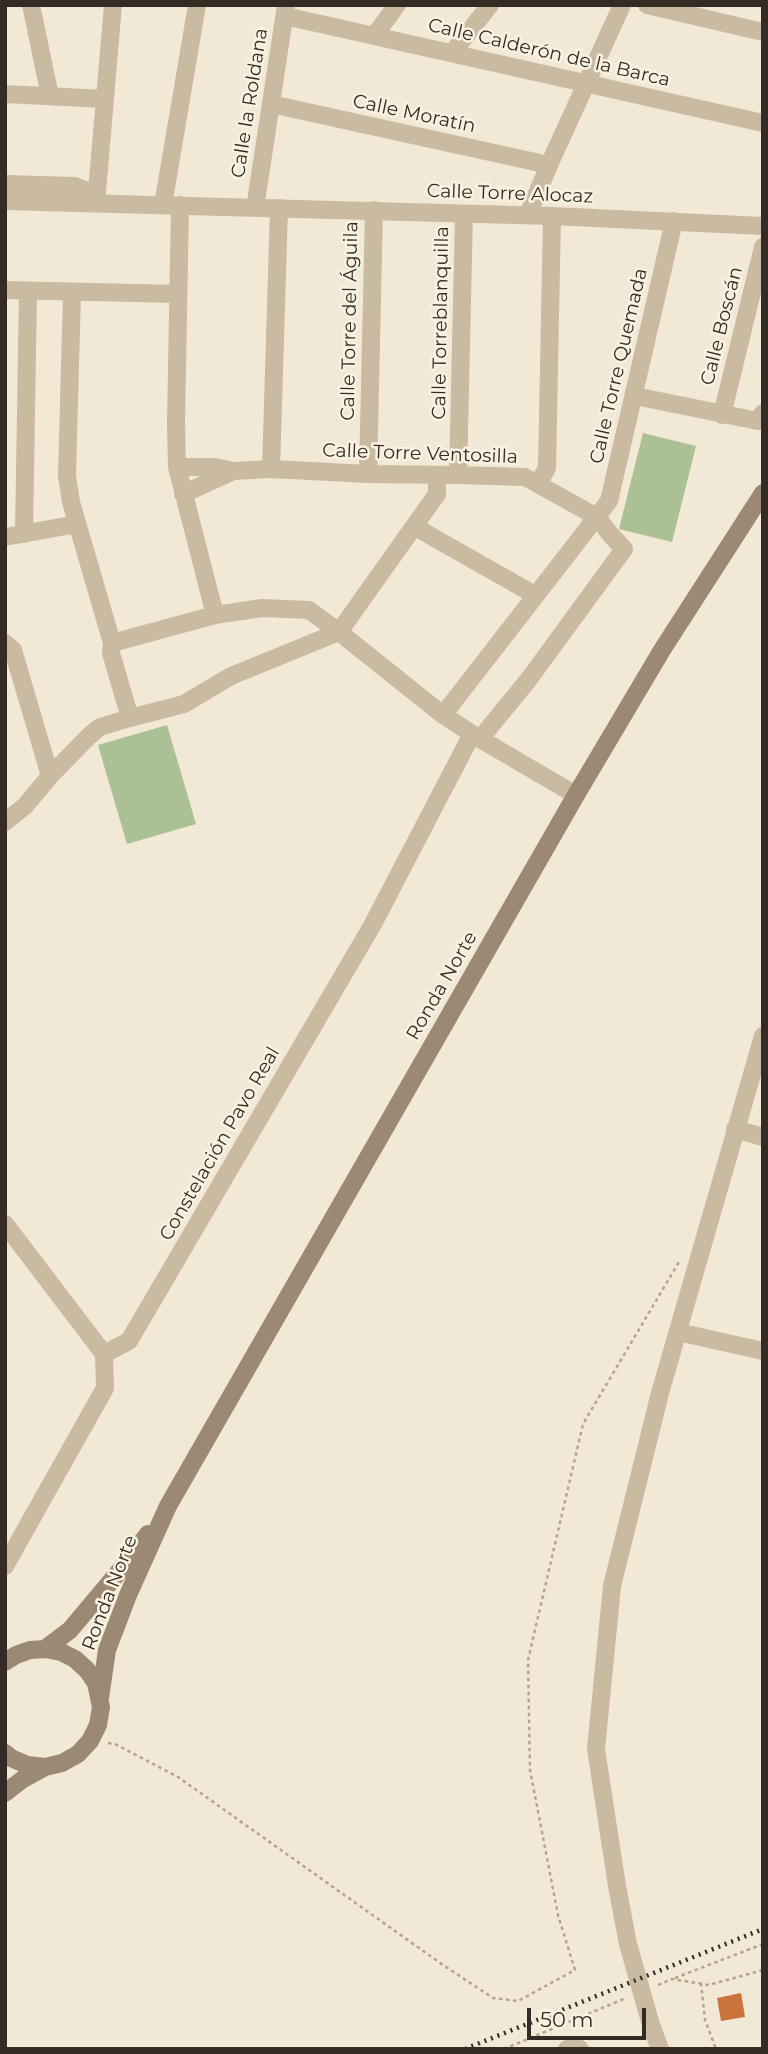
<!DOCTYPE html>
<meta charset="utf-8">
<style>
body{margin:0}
#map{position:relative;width:768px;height:2054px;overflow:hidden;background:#f1e8d5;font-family:Montserrat,sans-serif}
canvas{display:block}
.frame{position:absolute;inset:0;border:7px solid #332b24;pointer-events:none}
.scale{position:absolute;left:527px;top:2008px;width:119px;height:32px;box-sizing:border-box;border:4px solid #332b24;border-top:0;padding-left:9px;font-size:21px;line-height:24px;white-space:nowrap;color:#332b24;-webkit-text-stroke:5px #f9f2e1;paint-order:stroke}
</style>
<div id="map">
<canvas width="768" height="2054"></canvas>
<div class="frame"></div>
<div class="scale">50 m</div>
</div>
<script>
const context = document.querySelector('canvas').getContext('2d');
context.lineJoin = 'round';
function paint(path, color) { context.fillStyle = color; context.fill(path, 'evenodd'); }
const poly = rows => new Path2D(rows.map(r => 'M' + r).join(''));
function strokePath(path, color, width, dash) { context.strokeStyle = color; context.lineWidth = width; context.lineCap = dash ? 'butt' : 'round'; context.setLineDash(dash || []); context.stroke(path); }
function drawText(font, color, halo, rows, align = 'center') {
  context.font = font + ' Montserrat,sans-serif'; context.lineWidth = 5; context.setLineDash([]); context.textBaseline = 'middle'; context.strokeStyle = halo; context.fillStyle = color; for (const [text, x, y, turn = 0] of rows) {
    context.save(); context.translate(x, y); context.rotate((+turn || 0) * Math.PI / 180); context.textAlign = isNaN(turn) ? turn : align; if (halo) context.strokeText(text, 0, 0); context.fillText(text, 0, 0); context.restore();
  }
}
paint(poly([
 [643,433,696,446,672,542,619,529],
 [167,725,196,824,127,844,98,745]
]), '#abc095');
paint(poly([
 [741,1993,745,2017,721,2021,717,1998]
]), '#ca743b');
strokePath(poly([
 [108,1743,115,1744,178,1777,443,1965,493,1998,518,2001,575,1970,558,1915,530,1770,528,1660,583,1424,679,1262],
 [675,1978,763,1944],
 [701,1983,705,2020,716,2049],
 [658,1985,672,1979,709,1985,763,1970],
 [504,2049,626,1998]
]), '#b5a48c', 2.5, [3.5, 3.5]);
strokePath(poly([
 [31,5,50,96],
 [647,5,763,32],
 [285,16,763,123],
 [374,36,397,5],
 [452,53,490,5],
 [5,94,105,99],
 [271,104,549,165],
 [96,203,113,5],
 [163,205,197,5],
 [180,205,176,423,177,467,215,615],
 [5,290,178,294],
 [72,292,67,476,71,502,112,643,111,653,130,718],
 [635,396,758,421,763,413],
 [722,415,763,247],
 [177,467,215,467,233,471,271,469,368,474,458,475,525,477,597,517,610,534,624,549,529,679,480,739],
 [271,469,279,208],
 [368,474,374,210],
 [437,475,437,494,339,632,443,715,480,739,576,795],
 [458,475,464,214],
 [538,484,547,468,552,216],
 [183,494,233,471],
 [415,527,535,595],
 [24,534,28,291],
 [5,537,77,524],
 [5,643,13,650,50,776],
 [112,643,215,615,262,608,309,610,339,632],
 [443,715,609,501,674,221],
 [5,822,25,806,50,776,89,736,100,727,130,718,184,704,231,676,339,632],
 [735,1129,763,1137],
 [5,1224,104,1354],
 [678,1332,763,1351],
 [5,1566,105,1388,104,1354,129,1341,373,924,472,734],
 [567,2049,576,2047,580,2049]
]), '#c9baa1', 18);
strokePath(poly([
 [5,184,75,186,85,190,96,203],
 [5,201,552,216,763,226],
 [255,208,286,5],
 [528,215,549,165,622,5],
 [660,2049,651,2025,628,1944,617,1886,596,1749,612,1586,660,1393,763,1036]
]), '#c9baa1', 18);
strokePath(poly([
 [45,1649,70,1630,117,1574,148,1534],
 [5,1662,16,1655,30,1650,45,1649,61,1652,75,1659,87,1670,96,1683,101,1707,98,1725,90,1741,78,1754,62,1763,45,1767,27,1765,11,1758,5,1753],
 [100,1698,107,1650,128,1595,168,1506,576,795,662,650,763,493],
 [5,1793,23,1779,45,1767]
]), '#9c8973', 18);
strokePath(poly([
 [465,2049,763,1929]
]), '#332b24', 4.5, [2, 5]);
drawText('19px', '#332b24', '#f9f2e1', [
 ["Calle Calderón de la Barca",549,53,13],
 ["Calle la Roldana",250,103,-81],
 ["Calle Moratín",414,114,12],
 ["Calle Torre Alocaz",510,194,2],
 ["Calle Torre del Águila",350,321,-89],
 ["Calle Torreblanquilla",441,323,-89],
 ["Calle Boscán",722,326,-76],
 ["Calle Torre Quemada",619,366,-77],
 ["Calle Torre Ventosilla",420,454,2],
 ["Ronda Norte",442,986,-60],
 ["Constelación Pavo Real",220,1144,-60],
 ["Ronda Norte",110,1593,-69]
]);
</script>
